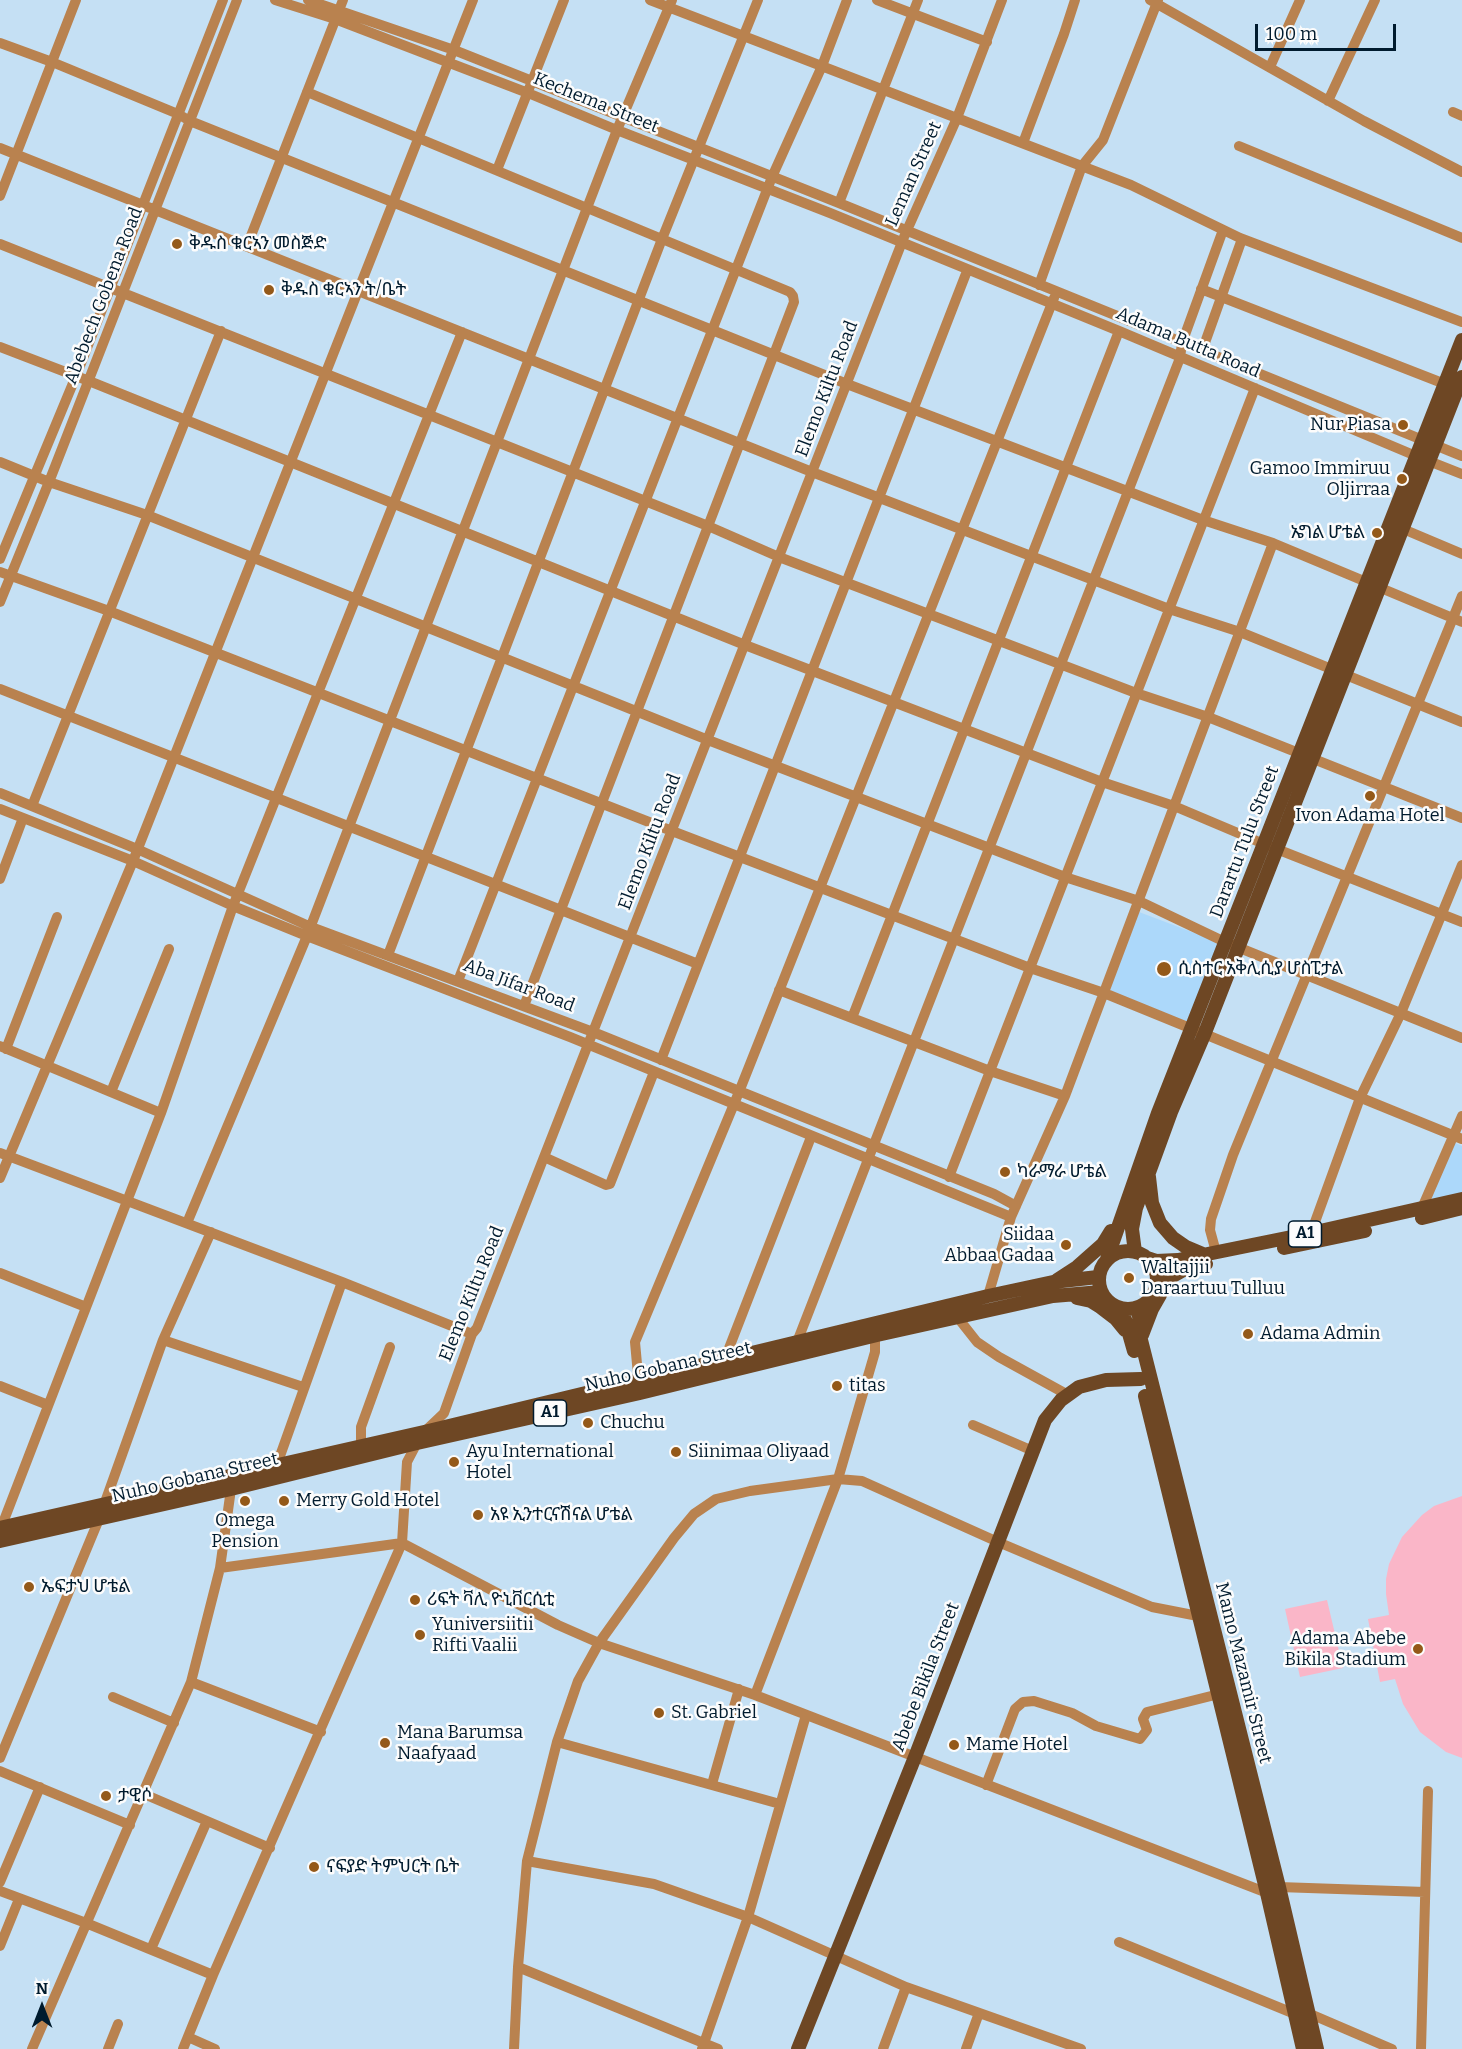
<!DOCTYPE html>
<meta charset="utf-8">
<style>
body{margin:0}
#map{position:relative;width:1462px;height:2049px;overflow:hidden;background:#c5e0f4;font-family:Bitter,serif}
canvas{display:block}
.north{position:absolute;left:12px;top:1977px;width:60px;height:60px;-webkit-text-stroke:4px #fcfcfc;paint-order:stroke;rotate:0deg;font-size:16px;font-weight:700;line-height:24px;text-align:center;color:#001b2e}
.north::after{content:'';display:block;margin:auto;width:21px;height:27px;background:#001b2e;clip-path:polygon(50% 0,100% 100%,50% 72%,0 100%)}
.scale{position:absolute;left:1255px;top:24px;width:141px;height:27px;box-sizing:border-box;border:3px solid #001b2e;border-top:0;padding-left:8px;font-size:18px;line-height:21px;white-space:nowrap;color:#001b2e;-webkit-text-stroke:4px #fcfcfc;paint-order:stroke}
</style>
<div id="map">
<canvas width="1462" height="2049"></canvas>
<div class="north">N</div>
<div class="scale">100 m</div>
</div>
<script>
const context = document.querySelector('canvas').getContext('2d');
context.lineJoin = 'round';
function paint(path, color) { context.fillStyle = color; context.fill(path, 'evenodd'); }
const poly = rows => new Path2D(rows.map(r => 'M' + r).join(''));
function strokePath(path, color, width, dash) { context.strokeStyle = color; context.lineWidth = width; context.lineCap = dash ? 'butt' : 'round'; context.setLineDash(dash || []); context.stroke(path); }
function drawText(font, color, halo, rows, align = 'center') {
  context.font = font + ' Bitter,"Noto Sans Ethiopic",serif'; context.lineWidth = 5; context.setLineDash([]); context.textBaseline = 'middle'; context.strokeStyle = halo; context.fillStyle = color; for (const [text, x, y, turn = 0] of rows) {
    context.save(); context.translate(x, y); context.rotate((+turn || 0) * Math.PI / 180); context.textAlign = isNaN(turn) ? turn : align; if (halo) context.strokeText(text, 0, 0); context.fillText(text, 0, 0); context.restore();
  }
}
paint(poly([
 [1139,912,1221,943,1189,1025,1107,995],
 [1455,1143,1462,1146,1462,1195,1428,1203]
]), '#acd8fa');
paint(poly([
 [1462,1496,1462,1758,1446,1752,1420,1732,1403,1704,1395,1679,1380,1682,1368,1619,1389,1615,1386,1594,1386,1579,1389,1564,1402,1537,1422,1515,1434,1506],
 [1327,1600,1343,1668,1300,1677,1285,1609]
]), '#fab6c8');
strokePath(poly([
 [275,0,335,19,528,93,617,130,830,213,1119,331,1416,456,1462,474],
 [308,0,454,50,839,203,1462,456],
 [650,0,1131,185,1240,238,1462,322],
 [877,0,987,42],
 [1150,0,1364,121,1462,172],
 [0,43,52,62,178,114,190,121,847,384,1203,520,1273,543,1462,622],
 [1270,67,1300,0],
 [307,92,790,292,793,296,794,302,524,1006],
 [1328,101,1375,0],
 [1453,112,1462,116],
 [1023,143,1064,34,1075,0],
 [1239,146,1462,238],
 [0,148,812,472,1169,609,1240,632,1462,722],
 [497,170,564,0],
 [0,196,76,0],
 [839,203,918,0],
 [0,244,708,526,779,557,1136,693,1208,717,1462,818],
 [247,246,343,0],
 [1039,285,1082,166,1103,140,1158,0],
 [1201,289,1450,386],
 [0,347,89,381,745,645,1102,782,1174,806,1264,844,1462,922],
 [1202,351,1242,239],
 [0,462,49,482,147,515,708,740,1065,877,1139,901,1225,942,1462,1038],
 [1396,526,1462,554],
 [0,559,76,376,223,0],
 [0,572,109,611,672,831,1030,968,1104,993,1462,1139],
 [0,602,49,482,237,0],
 [0,689,698,964],
 [0,793,137,849,311,927,593,1032,994,1194,1016,1206],
 [32,806,221,331],
 [0,809,133,861,233,906,307,936,570,1037,1011,1217],
 [0,879,23,818],
 [388,955,662,239,758,0],
 [458,981,772,177,822,66,847,0],
 [779,990,990,1071,1065,1096],
 [852,1018,1119,331],
 [0,1046,161,1113],
 [6,1049,57,917],
 [661,1060,967,271],
 [111,1092,169,949],
 [0,1153,342,1282,472,1334],
 [544,1157,606,1185,610,1184,654,1072],
 [949,1177,1255,388],
 [0,1178,133,861,473,0],
 [1422,1208,1462,1116],
 [187,1223,307,936,617,130,672,0],
 [1312,1239,1311,1233,1360,1098,1401,1013,1462,865],
 [1216,1252,1210,1230,1211,1219,1233,1155,1462,596],
 [0,1273,86,1307],
 [988,1296,1011,1217,1065,1096,1273,543],
 [955,1311,958,1318,977,1342,999,1357,1068,1395],
 [163,1340,303,1387],
 [797,1342,1180,358,1182,343,1223,230],
 [724,1361,811,1137],
 [0,1386,48,1405],
 [639,1386,635,1342,739,1092,1054,298],
 [973,1425,1033,1451],
 [361,1445,361,1427,390,1347],
 [275,1470,342,1282],
 [1,1528,161,1113,233,906,462,332],
 [220,1568,402,1543,558,1625,599,1643,755,1695,1270,1894],
 [191,1682,321,1732],
 [755,1695,838,1479,875,1352,875,1329],
 [113,1697,174,1723],
 [557,1742,780,1804],
 [0,1758,99,1519,163,1340,211,1232],
 [0,1771,130,1825],
 [712,1784,739,1689],
 [986,1785,1015,1709,1023,1702,1034,1701,1072,1713,1096,1726,1140,1739,1147,1730,1143,1719,1147,1712,1223,1693],
 [144,1794,270,1848],
 [527,1861,654,1884,748,1917,906,1987,1081,2049],
 [0,1882,40,1787],
 [1279,1887,1425,1892],
 [0,1891,86,1923,213,1975],
 [1119,1942,1295,2014],
 [0,1946,19,1899],
 [151,1949,207,1821],
 [518,1967,718,2049],
 [1308,2013,1392,2049],
 [188,2037,215,2049],
 [32,2049,191,1682,220,1568,231,1489],
 [108,2049,118,2024],
 [183,2049,213,1975,402,1543,407,1462,417,1443,424,1432,444,1413,472,1334,477,1328,544,1157,904,237,957,118,1002,0],
 [514,2049,518,1967,527,1861,557,1742,578,1681,599,1643,674,1538,694,1514,716,1499,750,1491,838,1479,862,1481,998,1542,1152,1607,1198,1616,1204,1615],
 [702,2049,748,1917,806,1715],
 [883,2049,906,1987],
 [966,2049,979,2013],
 [1421,2049,1428,1791]
]), '#b9824f', 10);
strokePath(poly([
 [1149,1177,1152,1203,1160,1223,1173,1238,1186,1247,1205,1255],
 [1422,1218,1462,1208],
 [1284,1248,1365,1231],
 '1099 1280a29 29 0 1 1 58 0a29 29 0 1 1-58 0Z',
 [1135,1252,1132,1229,1136,1208,1171,1112,1204,1035,1462,377],
 [1147,1258,1156,1261,1178,1260,1311,1233,1462,1199],
 [1107,1259,1158,1113,1462,340],
 [1057,1280,1077,1267,1103,1244,1111,1231],
 [1157,1285,1187,1268,1206,1264],
 [1077,1298,1091,1301,1099,1306,1116,1319,1125,1330],
 [1142,1306,1139,1316,1141,1340,1279,1887,1317,2049],
 [1119,1308,1124,1316,1134,1351],
 [1142,1335,1152,1309,1160,1295],
 [1145,1396,1267,1893,1303,2049],
 [0,1528,424,1432,988,1296,1053,1282,1098,1277],
 [0,1541,231,1489,417,1443,640,1393,877,1335,1053,1296,1101,1292],
 [798,2049,915,1757,1045,1420,1061,1400,1079,1387,1106,1380,1141,1379]
]), '#6e4724', 14);
for (const [x, y, r, color] of [
 [177,244,6,"#945919"],
 [269,290,6,"#945919"],
 [1403,425,6,"#945919"],
 [1402,479,6,"#945919"],
 [1377,533,6,"#945919"],
 [1370,796,6,"#945919"],
 [1164,969,8,"#945919"],
 [1005,1172,6,"#945919"],
 [1066,1245,6,"#945919"],
 [1129,1278,6,"#945919"],
 [1248,1334,6,"#945919"],
 [837,1386,6,"#945919"],
 [588,1423,6,"#945919"],
 [676,1452,6,"#945919"],
 [454,1462,6,"#945919"],
 [245,1501,6,"#945919"],
 [284,1501,6,"#945919"],
 [478,1515,6,"#945919"],
 [29,1587,6,"#945919"],
 [415,1600,6,"#945919"],
 [420,1635,6,"#945919"],
 [1418,1649,6,"#945919"],
 [659,1713,6,"#945919"],
 [385,1743,6,"#945919"],
 [954,1745,6,"#945919"],
 [106,1796,6,"#945919"],
 [314,1867,6,"#945919"]
]) { const dot = new Path2D(); dot.arc(x, y, r, 0, 2 * Math.PI); context.fillStyle = color; context.fill(dot); strokePath(dot, '#fcfcfc', 2); }
for (const [x, y, w] of [
 [1305,1234,33],
 [550,1413,33]
]) { const box = new Path2D(); box.roundRect(x - w / 2, y - 13, w, 26, 4.5); context.fillStyle = '#fcfcfc'; context.fill(box); strokePath(box, '#001b2e', 1.5); }
drawText('bold 16px', '#001b2e', null, [
 ["A1",1305,1234],
 ["A1",550,1413]
]);
drawText('18px', '#001b2e', '#fcfcfc', [
 ["Kechema Street",596,103,22],
 ["Leman Street",914,174,-66],
 ["Abebech Gobena Road",104,296,-69],
 ["Adama Butta Road",1188,343,23],
 ["Elemo Kiltu Road",827,389,-69],
 ["Elemo Kiltu Road",650,842,-69],
 ["Darartu Tulu Street",1245,842,-69],
 ["Aba Jifar Road",519,986,21],
 ["Elemo Kiltu Road",472,1294,-68],
 ["Nuho Gobana Street",668,1367,-13],
 ["Nuho Gobana Street",195,1478,-13],
 ["Mamo Mazamir Street",1243,1673,76],
 ["Abebe Bikila Street",926,1677,-69]
]);
drawText('18px', '#001b2e', '#fcfcfc', [
 ["ቅዱስ ቁርኣን መስጅድ",189,244],
 ["ቅዱስ ቁርኣን ት/ቤት",281,290],
 ["Nur Piasa",1391,425,"right"],
 ["Gamoo Immiruu",1390,469,"right"],
 ["Oljirraa",1390,490,"right"],
 ["ኤግል ሆቴል",1365,533,"right"],
 ["Ivon Adama Hotel",1370,816,"center"],
 ["ሲስተር አቅሊሲያ ሆስፒታል",1178,969],
 ["ካራማራ ሆቴል",1017,1172],
 ["Siidaa",1054,1235,"right"],
 ["Abbaa Gadaa",1054,1256,"right"],
 ["Waltajjii",1141,1268],
 ["Daraartuu Tulluu",1141,1289],
 ["Adama Admin",1260,1334],
 ["titas",849,1386],
 ["Chuchu",600,1423],
 ["Ayu International",466,1452],
 ["Hotel",466,1473],
 ["Siinimaa Oliyaad",688,1452],
 ["Merry Gold Hotel",296,1501],
 ["አዩ ኢንተርናሽናል ሆቴል",490,1515],
 ["Omega",245,1521,"center"],
 ["Pension",245,1542,"center"],
 ["ኤፍታህ ሆቴል",41,1587],
 ["ሪፍት ቫሊ ዮኒቨርሲቲ",427,1600],
 ["Yuniversiitii",432,1625],
 ["Rifti Vaalii",432,1646],
 ["Adama Abebe",1406,1639,"right"],
 ["Bikila Stadium",1406,1660,"right"],
 ["St. Gabriel",671,1713],
 ["Mana Barumsa",397,1733],
 ["Naafyaad",397,1754],
 ["Mame Hotel",966,1745],
 ["ታዊሶ",118,1796],
 ["ናፍያድ ትምህርት ቤት",326,1867]
], 'left');
</script>
